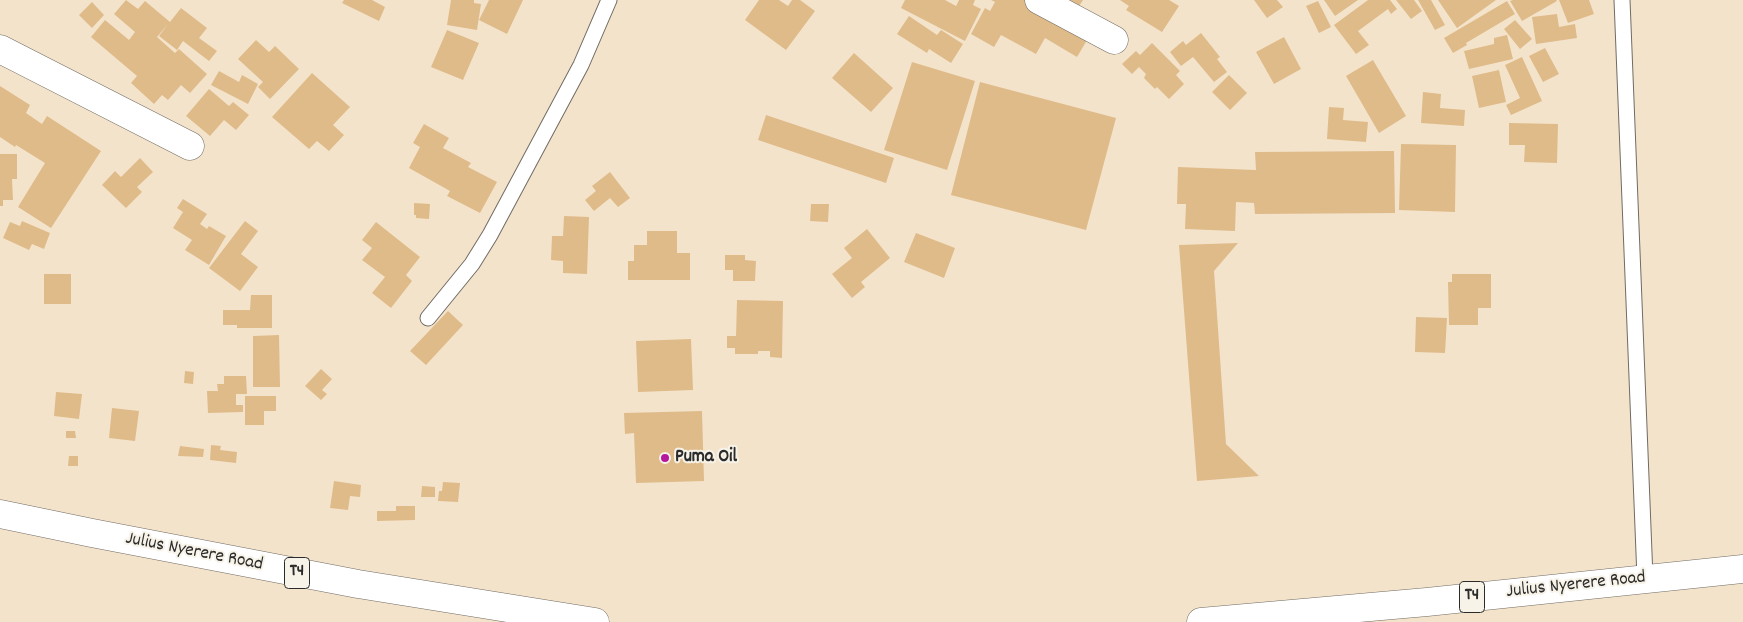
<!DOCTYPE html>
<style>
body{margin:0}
canvas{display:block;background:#f3e3ca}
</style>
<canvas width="1743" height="622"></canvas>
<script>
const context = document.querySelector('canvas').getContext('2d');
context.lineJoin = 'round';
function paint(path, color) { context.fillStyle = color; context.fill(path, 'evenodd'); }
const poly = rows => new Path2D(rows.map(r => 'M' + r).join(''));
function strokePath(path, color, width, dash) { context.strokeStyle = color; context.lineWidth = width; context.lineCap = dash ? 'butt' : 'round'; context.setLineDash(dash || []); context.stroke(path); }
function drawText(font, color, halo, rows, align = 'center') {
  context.font = font + ' Dekko,sans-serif'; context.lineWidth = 4; context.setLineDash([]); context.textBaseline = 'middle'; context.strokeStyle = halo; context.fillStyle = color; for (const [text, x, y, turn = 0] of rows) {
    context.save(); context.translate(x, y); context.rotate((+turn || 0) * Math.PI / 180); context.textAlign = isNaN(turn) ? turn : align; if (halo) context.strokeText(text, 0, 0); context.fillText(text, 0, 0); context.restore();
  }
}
paint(poly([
 [126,0,138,9,145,1,170,22,181,8,207,28,199,38,217,51,209,61,183,41,177,50,159,36,168,24,157,37,175,53,179,49,207,74,190,93,181,85,168,100,162,95,154,104,131,83,137,76,91,37,105,20,129,40,135,32,114,14],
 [344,0,372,0,385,7,379,21,342,3],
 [451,0,474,0,474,3,481,4,477,30,447,25],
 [489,0,523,0,507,34,479,20],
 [759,0,779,0,788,6,792,0,800,0,815,11,786,50,745,20],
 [905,0,945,0,956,6,959,0,975,0,973,5,981,9,965,41,901,8],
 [991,0,1029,0,1090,35,1077,57,1045,38,1036,54,1001,35,994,47,971,34,985,8,990,11,995,2],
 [1049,0,1083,0,1073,15],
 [1120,0,1169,0,1179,6,1162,32,1126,10,1129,6],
 [1254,0,1277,0,1283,7,1267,18],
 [1324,0,1358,0,1335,16],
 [1368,0,1390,0,1397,9,1391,14,1388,9,1358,31,1369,45,1356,54,1334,25],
 [1396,0,1414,0,1422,11,1411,19],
 [1418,0,1431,0,1445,25,1435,30],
 [1438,0,1496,0,1457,28],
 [1513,0,1556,0,1557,1,1522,21,1510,1],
 [1559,0,1589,0,1594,14,1568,23],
 [1318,1,1331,27,1319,33,1306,6],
 [1507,1,1515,14,1466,43,1467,45,1453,53,1444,38],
 [92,2,104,15,92,28,79,15],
 [1557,14,1559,27,1575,24,1577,38,1536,44,1532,17],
 [909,16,937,35,941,30,963,44,951,63,929,49,927,53,897,34],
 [1515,20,1532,39,1520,49,1504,29],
 [447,30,479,43,463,80,431,67],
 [1201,33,1220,57,1217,59,1227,72,1214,82,1193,57,1181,66,1170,52,1183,41,1186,45],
 [1507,35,1513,59,1469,69,1464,51,1494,44,1494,38],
 [1284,37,1301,69,1274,84,1256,52],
 [256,40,269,52,275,46,299,69,270,99,258,87,263,82,238,59],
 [1152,43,1180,71,1176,75,1184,84,1169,99,1157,87,1155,89,1144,78,1146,74,1139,67,1132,74,1122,64,1136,51,1140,55],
 [1545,48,1559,74,1543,82,1529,56],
 [854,53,893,88,871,112,832,78],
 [1522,57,1542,101,1511,115,1506,105,1520,98,1505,65],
 [1373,60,1406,116,1379,133,1346,76],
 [912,62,975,81,947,170,884,150],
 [1499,70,1506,102,1479,108,1472,76],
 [219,71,239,82,242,75,258,84,248,104,211,85],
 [312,73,350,107,333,125,344,135,329,151,317,141,309,149,272,117],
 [1229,75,1247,93,1230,110,1212,92],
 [980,82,1116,118,1086,230,951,195],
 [0,86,30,105,26,113,42,124,47,116,101,151,51,228,18,207,45,163,16,145,15,147,0,137],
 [209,89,229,106,233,102,249,115,236,130,224,120,210,136,186,116],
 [1423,92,1441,94,1440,108,1465,110,1464,126,1421,123],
 [1329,107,1344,108,1343,120,1368,122,1366,142,1327,139],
 [766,115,894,158,886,183,758,140],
 [1509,123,1558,124,1557,163,1524,162,1525,145,1509,145],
 [424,124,449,138,443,148,471,163,468,167,497,182,480,213,447,196,450,191,409,168,420,147,413,143],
 [1401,144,1456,145,1455,212,1399,210],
 [1394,151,1395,213,1255,214,1254,203,1236,202,1235,231,1185,229,1186,204,1177,204,1178,167,1256,170,1255,152],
 [0,154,17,154,17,179,12,179,13,200,3,200,3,206,0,206],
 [140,158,153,172,137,187,142,192,126,208,102,185,115,171,121,177],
 [610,172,630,198,618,207,610,198,594,211,585,200,596,191,592,186],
 [183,199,207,214,200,224,207,229,209,226,226,236,209,265,185,250,192,240,173,228,183,212,177,208],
 [414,203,430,204,429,219,416,218,416,215,414,215],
 [811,204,829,204,828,222,810,221],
 [564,216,589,217,587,274,563,273,563,261,551,260,552,236,563,236],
 [22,221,50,233,44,249,32,244,29,250,3,238,10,222,20,226],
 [245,221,258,231,241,254,258,267,240,291,209,268],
 [376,222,420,257,406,275,412,281,391,308,372,293,385,277,362,260,372,248,362,240],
 [867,229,890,258,861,282,865,287,852,298,832,274,852,258,844,248],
 [647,231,677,231,677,253,690,253,690,280,628,280,628,261,634,261,634,245,647,245],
 [916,233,955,248,944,278,904,262],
 [1238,243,1214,271,1226,444,1259,476,1197,481,1179,245],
 [725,255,745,255,745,260,756,261,755,281,733,281,733,270,725,270],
 [44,274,71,274,71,304,44,304],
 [1452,274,1491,274,1491,308,1478,308,1478,325,1449,325,1448,282,1452,282],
 [251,295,272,295,272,328,237,328,237,325,223,325,223,310,250,310],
 [737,300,783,301,782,358,770,357,770,351,758,351,758,354,735,354,735,348,727,348,727,336,736,336],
 [448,311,463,325,426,365,410,351],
 [1416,317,1447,318,1445,353,1415,352],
 [279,335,280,387,253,387,253,336],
 [691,339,693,390,638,392,636,341],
 [321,369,332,379,322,390,327,394,321,400,305,386],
 [185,371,194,372,193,384,184,383],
 [224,376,246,376,247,394,236,394,236,405,243,405,243,412,208,413,207,391,218,391,217,384,224,384],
 [56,392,82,394,79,419,54,416],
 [245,396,276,396,276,411,264,411,264,425,245,425],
 [112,408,139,411,135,441,109,438],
 [702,411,704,481,636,483,634,433,625,434,624,413],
 [66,431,75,431,76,438,66,438],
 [211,445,221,446,220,450,237,452,236,463,210,460],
 [180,446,204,449,203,457,178,456],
 [69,456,78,456,78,466,68,466],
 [334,481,361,485,360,497,350,496,348,510,330,508],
 [443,482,460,483,458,502,438,501,439,491,442,491],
 [422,486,435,487,435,497,421,497],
 [396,506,415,506,415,520,377,521,377,511,396,511]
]), '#e0bb8a');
const lane = poly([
 [1622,0,1645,578],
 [428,318,472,264,490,235,581,65,609,0]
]);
const street = poly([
 [1039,0,1114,40],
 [0,49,190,146]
]);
const highway = poly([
 [0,514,92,533,358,584,595,622],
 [1201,622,1427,602,1743,569]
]);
strokePath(lane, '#716b63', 17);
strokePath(street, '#716b63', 29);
strokePath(highway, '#716b63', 29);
strokePath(lane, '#fff', 15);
strokePath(street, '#fff', 28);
strokePath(highway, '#fff', 28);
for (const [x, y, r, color] of [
 [665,458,5,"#b5179e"]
]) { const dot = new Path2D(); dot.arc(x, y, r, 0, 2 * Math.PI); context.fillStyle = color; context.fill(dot); strokePath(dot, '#f7f3e8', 2); }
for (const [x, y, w] of [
 [297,573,25],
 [1472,597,25]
]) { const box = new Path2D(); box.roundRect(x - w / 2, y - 15.5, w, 31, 4); context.fillStyle = '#f7f3e8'; context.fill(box); strokePath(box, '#2b2b2b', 1); }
drawText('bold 18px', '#2b2b2b', null, [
 ["T4",297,573],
 ["T4",1472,597]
]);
drawText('bold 19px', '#2b2b2b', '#f7f3e8', [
 ["Puma Oil",675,458]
], 'left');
drawText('19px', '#2b2b2b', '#f7f3e8', [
 ["Julius Nyerere Road",194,553,11],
 ["Julius Nyerere Road",1576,586,-6]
]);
</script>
